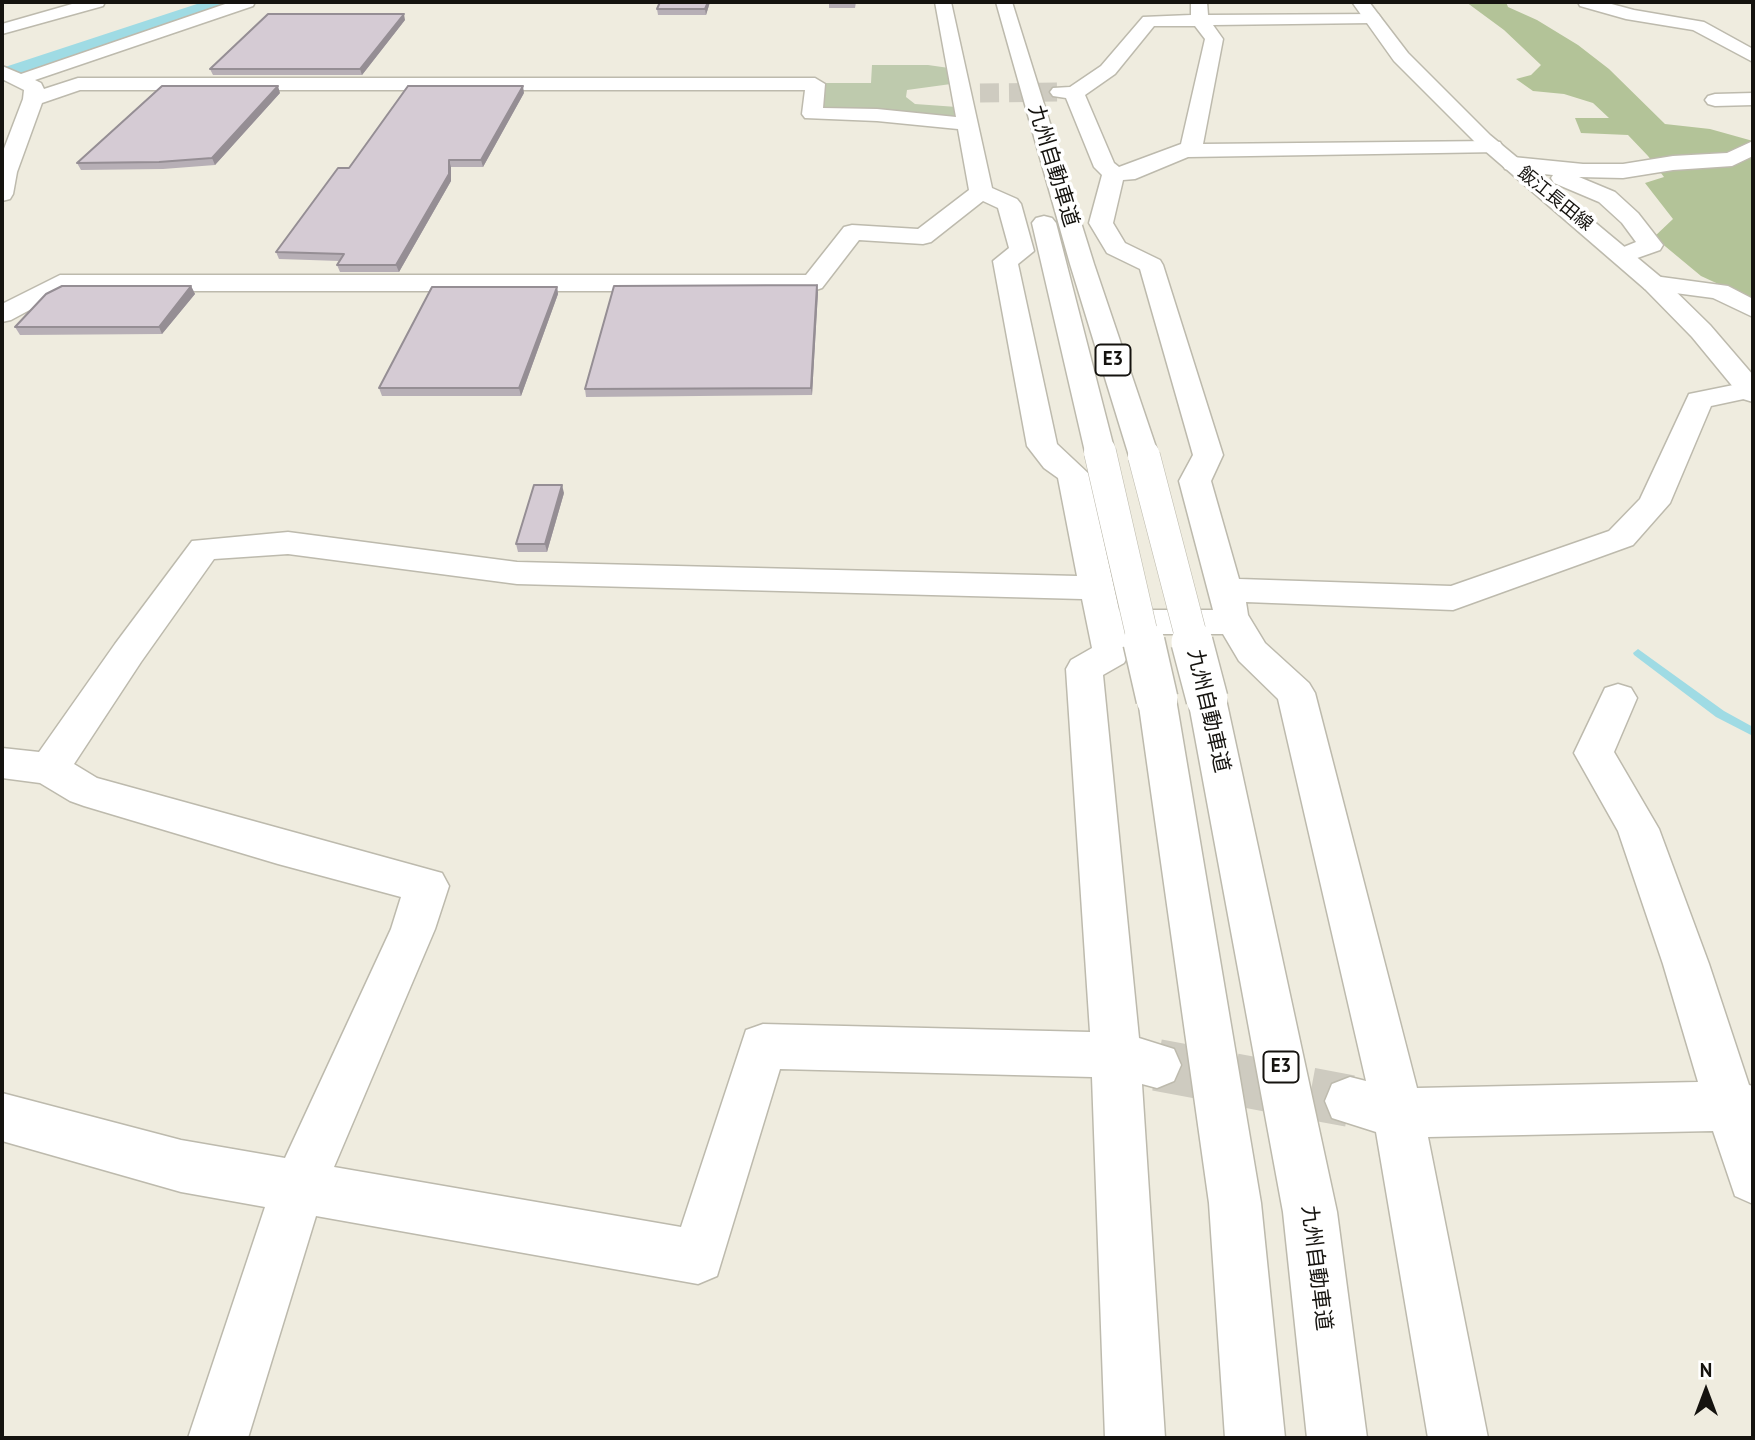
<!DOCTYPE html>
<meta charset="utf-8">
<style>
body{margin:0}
#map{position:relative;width:1755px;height:1440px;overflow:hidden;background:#efecdf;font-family:"PT Sans",sans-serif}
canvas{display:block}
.frame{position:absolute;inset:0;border:4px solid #15130f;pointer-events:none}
.north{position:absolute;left:1671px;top:1356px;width:70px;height:70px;-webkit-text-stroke:5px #fff;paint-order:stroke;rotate:0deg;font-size:19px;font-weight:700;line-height:28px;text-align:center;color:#15130f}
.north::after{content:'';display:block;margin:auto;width:24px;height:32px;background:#15130f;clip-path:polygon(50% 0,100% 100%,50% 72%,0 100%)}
</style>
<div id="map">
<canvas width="1755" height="1440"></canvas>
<div class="frame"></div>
<div class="north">N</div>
</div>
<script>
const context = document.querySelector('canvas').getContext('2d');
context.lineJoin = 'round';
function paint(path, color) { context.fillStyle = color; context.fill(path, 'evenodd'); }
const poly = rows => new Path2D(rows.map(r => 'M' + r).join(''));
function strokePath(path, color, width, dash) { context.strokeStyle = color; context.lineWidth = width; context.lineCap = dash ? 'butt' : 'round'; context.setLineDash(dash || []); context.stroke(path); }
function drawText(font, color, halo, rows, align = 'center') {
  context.font = font + ' "PT Sans","Noto Sans JP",sans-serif'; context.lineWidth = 7; context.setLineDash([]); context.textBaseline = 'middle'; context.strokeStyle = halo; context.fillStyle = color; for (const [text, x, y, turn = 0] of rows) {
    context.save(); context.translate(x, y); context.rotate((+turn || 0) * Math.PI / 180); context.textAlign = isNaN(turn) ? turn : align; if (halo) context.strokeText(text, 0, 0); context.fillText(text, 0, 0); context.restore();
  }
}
paint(poly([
 [872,65,928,65,949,68,951,84,907,90,906,97,915,104,957,107,960,120,821,113,824,83,871,83]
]), '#becaad');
paint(poly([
 [1466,2,1506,2,1508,7,1537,20,1578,45,1609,69,1665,124,1710,129,1753,141,1753,300,1701,276,1654,237,1673,219,1645,183,1664,177,1648,156,1628,135,1581,133,1575,118,1609,118,1593,103,1564,94,1533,91,1516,79,1531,75,1541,65,1504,30]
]), '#b3c398');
paint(poly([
 [203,2,237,2,47,64,2,83,2,68]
]), '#9fdbe4');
paint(poly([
 [1638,649,1724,711,1753,727,1753,736,1716,717,1634,655,1633,653,1638,649]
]), '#9fdbe4');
strokePath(poly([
 [980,93,1060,92]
]), '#cecbc0', 19, [19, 10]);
strokePath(poly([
 [1157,1065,1350,1101]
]), '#cecbc0', 52, [52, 26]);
const minor = poly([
 [79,2,105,2,103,6,2,34,2,24,79,2],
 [231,2,255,2,253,6,35,80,41,83,44,89,78,78,815,78,825,84,823,108,877,109,956,117,935,2,951,2,992,188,1017,199,1021,204,1034,251,1018,264,1057,444,1089,474,1119,610,1213,610,1179,481,1193,455,1140,269,1107,253,1089,223,1102,175,1094,167,1066,98,1053,96,1050,92,1053,88,1070,87,1101,66,1143,17,1191,15,1191,2,1207,2,1208,15,1378,14,1381,18,1378,22,1372,23,1213,25,1223,39,1203,144,1492,141,1500,142,1503,147,1500,152,1188,157,1135,179,1123,180,1113,223,1125,243,1160,260,1163,265,1223,455,1211,481,1239,579,1451,586,1609,531,1640,499,1689,394,1753,381,1753,397,1711,406,1670,503,1633,545,1453,610,1246,602,1248,615,1265,643,1309,683,1315,693,1417,1088,1698,1082,1663,964,1618,831,1574,753,1605,688,1618,684,1631,688,1637,698,1614,752,1659,829,1709,964,1749,1085,1753,1086,1753,1204,1735,1196,1713,1131,1428,1137,1488,1438,1428,1438,1376,1132,1332,1118,1325,1101,1332,1084,1350,1077,1366,1081,1278,699,1239,661,1223,634,1125,634,1129,654,1124,663,1103,675,1139,1038,1174,1049,1181,1065,1174,1081,1157,1088,1142,1084,1165,1438,1105,1438,1092,1077,780,1069,717,1276,698,1284,316,1216,248,1438,188,1438,265,1207,181,1192,2,1141,2,1093,181,1140,285,1158,391,929,401,897,278,864,84,806,70,801,40,783,2,778,2,748,39,752,115,644,192,541,288,532,517,562,1077,576,1058,478,1044,468,1027,446,993,261,1009,248,998,208,983,201,931,242,923,244,859,240,822,288,813,291,65,291,11,320,2,322,2,304,60,275,806,275,844,227,852,225,918,229,969,190,958,129,877,121,805,118,802,114,805,90,80,90,42,103,17,172,13,194,10,199,2,201,2,154,23,99,24,90,2,79,2,66,21,74,231,2],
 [1154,26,1195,26,1205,39,1181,144,1119,167,1114,163,1085,95,1115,74,1154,26],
 [288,554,517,584,1082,599,1092,648,1071,660,1066,669,1090,1032,763,1024,746,1030,681,1227,334,1167,435,929,449,886,442,873,97,778,74,764,141,662,214,559,288,554],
 [1578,2,1604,2,1634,10,1704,22,1753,49,1753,62,1693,30,1626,19,1580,6,1578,2],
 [1753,93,1753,105,1715,106,1708,104,1705,100,1708,96,1715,94,1753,93],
 [1753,141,1753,156,1732,166,1673,170,1623,178,1579,177,1615,192,1638,213,1663,245,1660,250,1623,263,1614,261,1611,256,1614,251,1636,242,1622,223,1599,202,1554,183,1551,178,1553,175,1513,171,1505,169,1502,164,1505,159,1513,157,1583,164,1623,164,1673,156,1727,153,1753,141],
 [1654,276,1728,286,1753,299,1753,317,1713,298,1645,289,1641,284,1645,279,1654,276]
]);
const major = poly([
 [1352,2,1369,2,1408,53,1490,135,1663,279,1710,325,1753,375,1753,402,1743,399,1692,337,1645,289,1476,143,1394,61,1352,2]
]);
const highway = poly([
 [996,2,1012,2,1094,264,1159,456,1155,462,1144,465,1133,462,1129,456,1070,264,996,2],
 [1044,216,1052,218,1056,223,1115,452,1111,458,1100,461,1089,458,1085,452,1032,223,1036,218,1044,216],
 [1157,685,1170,689,1176,699,1261,1203,1285,1438,1225,1438,1209,1203,1138,699,1144,689,1157,685],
 [1207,685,1220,689,1226,699,1337,1212,1367,1438,1307,1438,1283,1212,1188,699,1194,689,1207,685]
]);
strokePath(minor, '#bdbaad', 3);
strokePath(major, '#bdbaad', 3);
strokePath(highway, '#bdbaad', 3);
paint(minor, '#fff');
paint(major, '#fff');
paint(highway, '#fff');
const highwayBridgeFar1 = poly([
 [1100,452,1144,644],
 [1144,456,1193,644]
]);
const highwayBridge = poly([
 [1144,642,1157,699],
 [1192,642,1207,699]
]);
strokePath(highwayBridgeFar1, '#bdbaad', 33, []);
strokePath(highwayBridge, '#bdbaad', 44, []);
strokePath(highwayBridgeFar1, '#fff', 32);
strokePath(highwayBridge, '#fff', 41);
paint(poly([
 [660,2,710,2,706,15,658,15,657,9],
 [829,2,856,2,855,8,829,8],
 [405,20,362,75,213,75,210,69],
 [280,93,215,165,163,169,81,170,77,163],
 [524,93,483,167,451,167,451,181,399,272,340,272,337,265,340,261,279,259,276,252,349,168],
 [191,286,195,294,162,334,20,335,15,327],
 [557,287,558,294,521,396,382,396,379,388],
 [818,292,812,395,586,397,585,389],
 [564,493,547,552,518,552,516,544]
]), '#b7afb6');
paint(poly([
 [708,2,710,2,706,15,705,9],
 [404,14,405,20,362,75,360,69],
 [278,86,280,93,215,165,212,158],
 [523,86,524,93,483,167,481,160],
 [449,160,451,167,451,181,399,272,396,265],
 [817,285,818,292,812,395,811,388],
 [191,286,195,294,162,334,159,327],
 [557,287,558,294,521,396,519,388],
 [562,485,564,493,547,552,545,544]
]), '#958e94');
const building = poly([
 [660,2,708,2,705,9,657,9,660,2],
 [268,14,404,14,360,69,210,69,268,14],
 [162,86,278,86,212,158,159,162,77,163,162,86],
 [408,86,523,86,481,160,449,160,449,174,396,265,337,265,344,254,276,252,338,168,349,168,408,86],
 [817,285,811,388,585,389,614,286,817,285],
 [62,286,191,286,159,327,15,327,46,294,62,286],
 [432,287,557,287,519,388,379,388,432,287],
 [534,485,562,485,545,544,516,544,534,485]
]);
paint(building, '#d5cbd4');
strokePath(building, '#958e94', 2);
drawText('18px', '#15130f', '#fff', [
 ["飯江長田線",1555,199,39]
]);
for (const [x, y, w] of [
 [1113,360,35],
 [1281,1067,35]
]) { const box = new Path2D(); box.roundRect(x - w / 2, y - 15.5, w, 31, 5); context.fillStyle = '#fff'; context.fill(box); strokePath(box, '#15130f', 2); }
drawText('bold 19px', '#15130f', null, [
 ["E3",1113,360],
 ["E3",1281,1067]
]);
drawText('21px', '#15130f', '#fff', [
 ["九州自動車道",1053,166,73],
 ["九州自動車道",1208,711,77],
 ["九州自動車道",1316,1268,83]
]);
</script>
